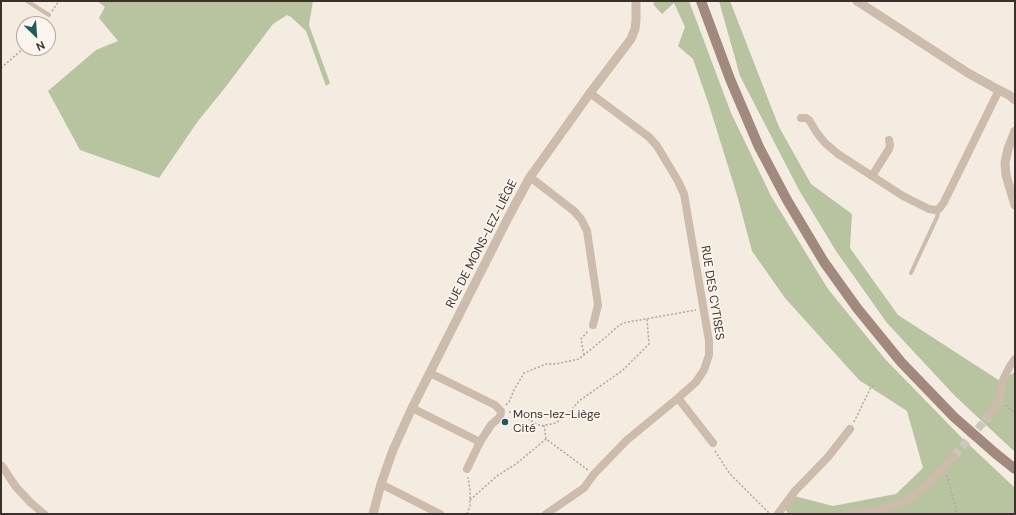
<!DOCTYPE html>
<meta charset="utf-8">
<style>
body{margin:0}
#map{position:relative;width:1016px;height:515px;overflow:hidden;background:#f4ebe1;font-family:"DM Sans",sans-serif}
canvas{display:block}
.frame{position:absolute;inset:0;border:2px solid #3b302b;pointer-events:none}
.north{position:absolute;left:16px;top:16px;width:40px;height:40px;box-sizing:border-box;background:#fbf5ee;border:1px solid #aea6a0;border-radius:50%;rotate:155deg;font-size:11px;font-weight:700;line-height:16px;text-align:center;color:#3b302b}
.north::after{content:'';display:block;margin:auto;width:14px;height:18px;background:#1f5a5e;clip-path:polygon(50% 0,100% 100%,50% 72%,0 100%)}
</style>
<div id="map">
<canvas width="1016" height="515"></canvas>
<div class="frame"></div>
<div class="north">N</div>
</div>
<script>
const context = document.querySelector('canvas').getContext('2d');
context.lineJoin = 'round';
function paint(path, color) { context.fillStyle = color; context.fill(path, 'evenodd'); }
const poly = rows => new Path2D(rows.map(r => 'M' + r).join(''));
function strokePath(path, color, width, dash) { context.strokeStyle = color; context.lineWidth = width; context.lineCap = dash ? 'butt' : 'round'; context.setLineDash(dash || []); context.stroke(path); }
function drawText(font, color, halo, rows, align = 'center') {
  context.font = font + ' "DM Sans",sans-serif'; context.lineWidth = 3.5; context.setLineDash([]); context.textBaseline = 'middle'; context.strokeStyle = halo; context.fillStyle = color; for (const [text, x, y, turn = 0] of rows) {
    context.save(); context.translate(x, y); context.rotate((+turn || 0) * Math.PI / 180); context.textAlign = isNaN(turn) ? turn : align; if (halo) context.strokeText(text, 0, 0); context.fillText(text, 0, 0); context.restore();
  }
}
paint(poly([
 [97,1,313,1,309,25,330,83,326,86,306,31,291,17,287,15,273,24,224,89,198,121,159,178,80,150,48,91,96,50,118,41,99,18,105,7],
 [655,1,689,1,731,113,771,196,828,289,885,359,962,438,1015,488,1015,514,788,514,785,508,794,496,833,506,896,494,923,468,907,411,859,380,785,298,752,251,737,195,709,105,693,59,678,46,685,27,674,3,662,14,653,4],
 [719,1,730,1,779,127,811,184,852,214,850,248,898,315,1000,381,1015,372,1015,452,955,396,887,323,836,251,799,190,740,76]
]), '#b8c4a0');
strokePath(poly([
 [954,456,989,416]
]), '#cfc6bd', 8, [8, 4]);
strokePath(poly([
 [52,11,59,1],
 [43,24,47,19],
 [1,68,24,48],
 [584,355,581,339,588,331],
 [506,405,509,402,514,390,524,373,546,364,556,364,579,359,606,337,617,327,623,323,696,310],
 [1006,405,1015,413],
 [509,412,516,413,541,426,556,423,568,414,579,401,623,370,649,344,647,319],
 [854,422,870,389,875,383],
 [544,425,546,439,588,470],
 [715,451,730,474,770,514],
 [947,475,957,514],
 [470,500,497,476,516,464,546,439],
 [467,514,470,506,470,490,468,477]
]), '#b9a596', 1.5, [2, 2]);
strokePath(poly([
 [27,1,49,15],
 [911,273,937,217,938,213,937,209]
]), '#cdbbac', 4);
strokePath(poly([
 [801,118,806,118,809,120,817,133,825,143,838,154,903,196,929,209,935,210,939,209,944,202,999,90],
 [872,176,889,149,890,145,889,140],
 [530,177,574,211,581,219,587,231,598,305,593,325],
 [430,373,495,405,501,411,500,417,491,425,480,442,467,469],
 [678,398,713,443],
 [412,408,480,442],
 [989,416,999,401,1003,380,1010,366,1015,359],
 [1,467,2,466,16,487,31,503,44,514],
 [381,484,440,514],
 [546,514,584,488,594,474,627,440,678,398,696,382,704,370,709,355,709,341,684,194,678,181,657,146,649,137,590,93],
 [778,514,795,491,828,457,850,429],
 [848,514,890,507,905,501,928,484,954,456]
]), '#cdbbac', 8);
strokePath(poly([
 [857,1,968,73,995,88,1009,95,1015,100],
 [1015,131,1008,149,1005,163,1006,175,1015,205],
 [373,514,381,484,393,450,412,408,508,218,530,177,590,93,631,39,635,29,636,20,636,1]
]), '#cdbbac', 9);
strokePath(poly([
 [701,1,730,79,759,147,787,200,824,262,857,308,901,362,954,417,995,453,1015,469]
]), '#a18a7d', 10);
for (const [x, y, r, color] of [
 [505,422,4,"#1f5a5e"]
]) { const dot = new Path2D(); dot.arc(x, y, r, 0, 2 * Math.PI); context.fillStyle = color; context.fill(dot); strokePath(dot, '#fbf5ee', 1.5); }
drawText('12px', '#3b302b', '#fbf5ee', [
 ["RUE DE MONS-LEZ-LIÈGE",482,244,-63],
 ["RUE DES CYTISES",712,293,81]
]);
drawText('12px', '#3b302b', '#fbf5ee', [
 ["Mons-lez-Liège",513,415],
 ["Cité",513,429]
], 'left');
</script>
